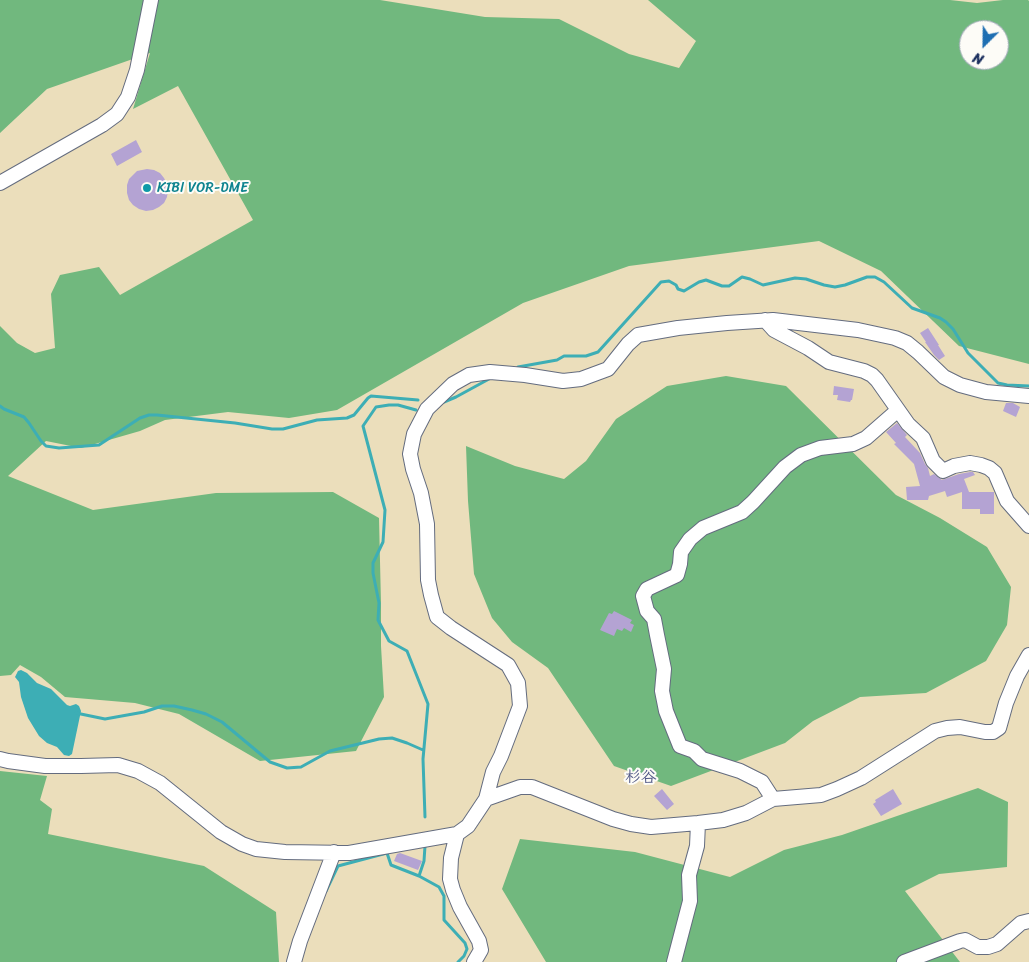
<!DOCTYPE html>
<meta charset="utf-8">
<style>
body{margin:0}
#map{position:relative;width:1029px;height:962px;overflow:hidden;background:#ebdebb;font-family:Sriracha,sans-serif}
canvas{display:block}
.north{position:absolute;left:959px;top:20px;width:50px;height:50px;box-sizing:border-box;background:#fdfcf7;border:1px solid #a3aaba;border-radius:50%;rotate:203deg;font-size:14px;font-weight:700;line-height:20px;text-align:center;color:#1b2f5e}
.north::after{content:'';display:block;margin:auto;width:18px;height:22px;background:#1f6fb2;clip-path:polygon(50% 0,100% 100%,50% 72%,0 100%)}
</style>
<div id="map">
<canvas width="1029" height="962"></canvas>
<div class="north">N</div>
</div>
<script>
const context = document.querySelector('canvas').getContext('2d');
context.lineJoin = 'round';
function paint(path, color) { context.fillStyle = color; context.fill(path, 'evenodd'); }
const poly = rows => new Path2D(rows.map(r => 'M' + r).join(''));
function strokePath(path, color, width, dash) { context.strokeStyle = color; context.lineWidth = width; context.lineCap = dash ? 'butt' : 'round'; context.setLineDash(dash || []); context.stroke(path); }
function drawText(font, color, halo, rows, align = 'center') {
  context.font = font + ' Sriracha,"Klee One",sans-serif'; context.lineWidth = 4; context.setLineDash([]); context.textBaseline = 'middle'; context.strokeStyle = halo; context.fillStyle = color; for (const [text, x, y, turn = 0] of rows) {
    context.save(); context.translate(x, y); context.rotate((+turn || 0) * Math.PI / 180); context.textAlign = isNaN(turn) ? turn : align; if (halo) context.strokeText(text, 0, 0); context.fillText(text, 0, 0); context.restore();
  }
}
paint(poly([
 [0,0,380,0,485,17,559,19,629,54,679,68,696,41,648,0,950,0,977,3,1003,0,1028,0,1029,1,1029,364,959,346,881,271,819,241,629,266,523,303,337,410,289,418,228,412,165,420,140,431,81,448,46,441,8,476,93,510,216,493,333,492,379,518,381,604,381,646,384,697,356,751,260,761,179,714,135,703,65,697,41,677,20,665,11,675,0,676,0,326,17,343,35,353,55,348,51,294,60,275,99,267,120,295,253,220,178,86,133,109,150,53,47,89,0,133],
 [969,30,999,30,999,60,969,60],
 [726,376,786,386,896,495,940,518,987,547,1011,587,1007,625,986,661,926,693,860,697,813,721,785,743,671,786,614,766,548,668,512,642,492,618,474,574,468,501,466,446,515,466,564,479,586,461,616,419,667,386],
 [0,771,47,776,40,800,52,809,48,834,204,866,276,912,279,962,0,962],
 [978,788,1008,802,1007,867,939,874,905,891,960,962,546,962,502,889,520,839,635,852,730,877,784,850,842,835]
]), '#71b87e');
paint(poly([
 [21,670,27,673,37,683,51,689,67,705,70,706,76,704,79,706,81,711,72,754,69,756,64,755,57,747,47,743,39,736,28,718,21,697,19,682,15,677,18,671]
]), '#3daeb5');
strokePath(poly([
 [518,367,557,360,564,356,586,356,598,352,661,282,669,281,676,285,678,289,684,291,699,282,706,280,722,286,729,286,742,277,750,279,763,285,795,278,806,279,824,285,835,287,845,285,867,277,875,277,884,282,912,308,940,318,946,322,953,329,968,353,998,383,1007,385,1029,386],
 [444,402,456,397,489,379],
 [0,406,4,409,24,417,29,423,41,441,46,446,59,448,99,445,140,418,149,415,157,415,235,423,272,429,283,429,317,420,347,418,354,415,368,398,371,396,418,400],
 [416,410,398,405,389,405,376,407,363,426,385,510,383,542,373,563,373,573,379,603,378,620,389,641,407,651,428,704,423,759,425,817],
 [76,713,105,719,144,712,162,706,174,706,192,710,206,714,222,722,270,762,287,768,301,767,330,751,379,739,392,738,407,743,423,750],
 [425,846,424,861,419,876,439,887,444,896,444,920,465,943,467,949,464,956,458,962],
 [326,891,338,866,387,853,391,865,419,876]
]), '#3daeb5', 3);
paint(poly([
 [136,140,142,152,117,166,111,154],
 [147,169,154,170,160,173,164,178,167,184,168,190,167,197,164,203,159,207,153,210,146,211,139,209,133,205,129,200,127,193,127,185,129,179,137,171],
 [928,328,939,345,938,345,945,356,939,360,934,355,925,342,926,342,920,333],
 [834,386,854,389,852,400,851,400,850,402,837,400,838,395,833,395],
 [1006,403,1013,403,1020,407,1016,417,1003,411],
 [897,423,907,435,905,437,920,453,925,464,928,468,930,476,934,474,942,480,959,474,970,472,973,472,975,475,964,479,969,492,994,492,994,514,980,514,980,509,962,509,962,492,947,497,945,491,929,496,928,500,907,500,906,487,920,486,914,464,894,444,896,443,886,432],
 [614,611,632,620,630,623,634,625,631,632,624,628,622,631,617,629,614,636,600,630,609,613,612,614],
 [662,789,674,804,667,810,654,796],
 [893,789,902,804,881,816,873,804,876,802,875,800],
 [400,853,422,861,418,870,394,861,397,854]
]), '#b4a3d3');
const minor = poly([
 [0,183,102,125,117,114,128,97,137,70,151,0],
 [765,320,774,330,808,348,829,362,864,371,872,375,877,380,908,424,923,438,933,461,943,471,954,466,970,463,981,465,989,468,995,473,1007,501,1029,526],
 [0,759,8,761,45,766,81,766,118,765,138,771,160,783,221,832,242,844,256,849,285,852,349,853,457,834,468,826,486,799,493,772,501,756,520,706,518,683,508,665,451,628,437,617,431,595,428,580,427,524,421,493,413,469,410,454,414,434,427,409,453,384,469,375,490,372,525,375,563,381,581,379,608,369,628,344,638,335,678,328,727,323,773,320,858,330,895,338,907,343,918,352,944,377,960,385,986,392,1029,396],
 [486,799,520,787,532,787,613,819,631,824,651,827,698,823,723,820,746,813,773,799,821,795,837,789,861,778,935,731,947,728,960,727,985,732,993,732,999,728,1006,703,1017,676,1029,655],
 [773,799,762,782,740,771,702,759,694,751,680,746,666,711,662,691,664,669,657,635,654,619,647,611,643,596,647,589,677,575,680,564,681,552,690,539,703,528,742,512,753,502,785,467,801,455,820,448,853,444,866,438,898,410],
 [457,834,451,858,450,879,453,890,460,907,479,941,481,950,474,962],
 [294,962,300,941,334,852],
 [674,962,690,901,689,875,697,846,698,823],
 [904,962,960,941,965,940,978,947,988,947,997,944,1021,923,1029,921]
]);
strokePath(minor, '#646c7f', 16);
strokePath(minor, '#fff', 14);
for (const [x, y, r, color] of [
 [147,188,5,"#0f9aa8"]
]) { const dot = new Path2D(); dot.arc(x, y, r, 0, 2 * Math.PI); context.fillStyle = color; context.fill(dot); strokePath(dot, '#fdfcf7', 2); }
drawText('14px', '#0d838f', '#fdfcf7', [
 ["KIBI VOR-DME",157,188]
], 'left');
drawText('bold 16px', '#515887', '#fdfcf7', [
 ["杉谷",641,778]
]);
</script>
